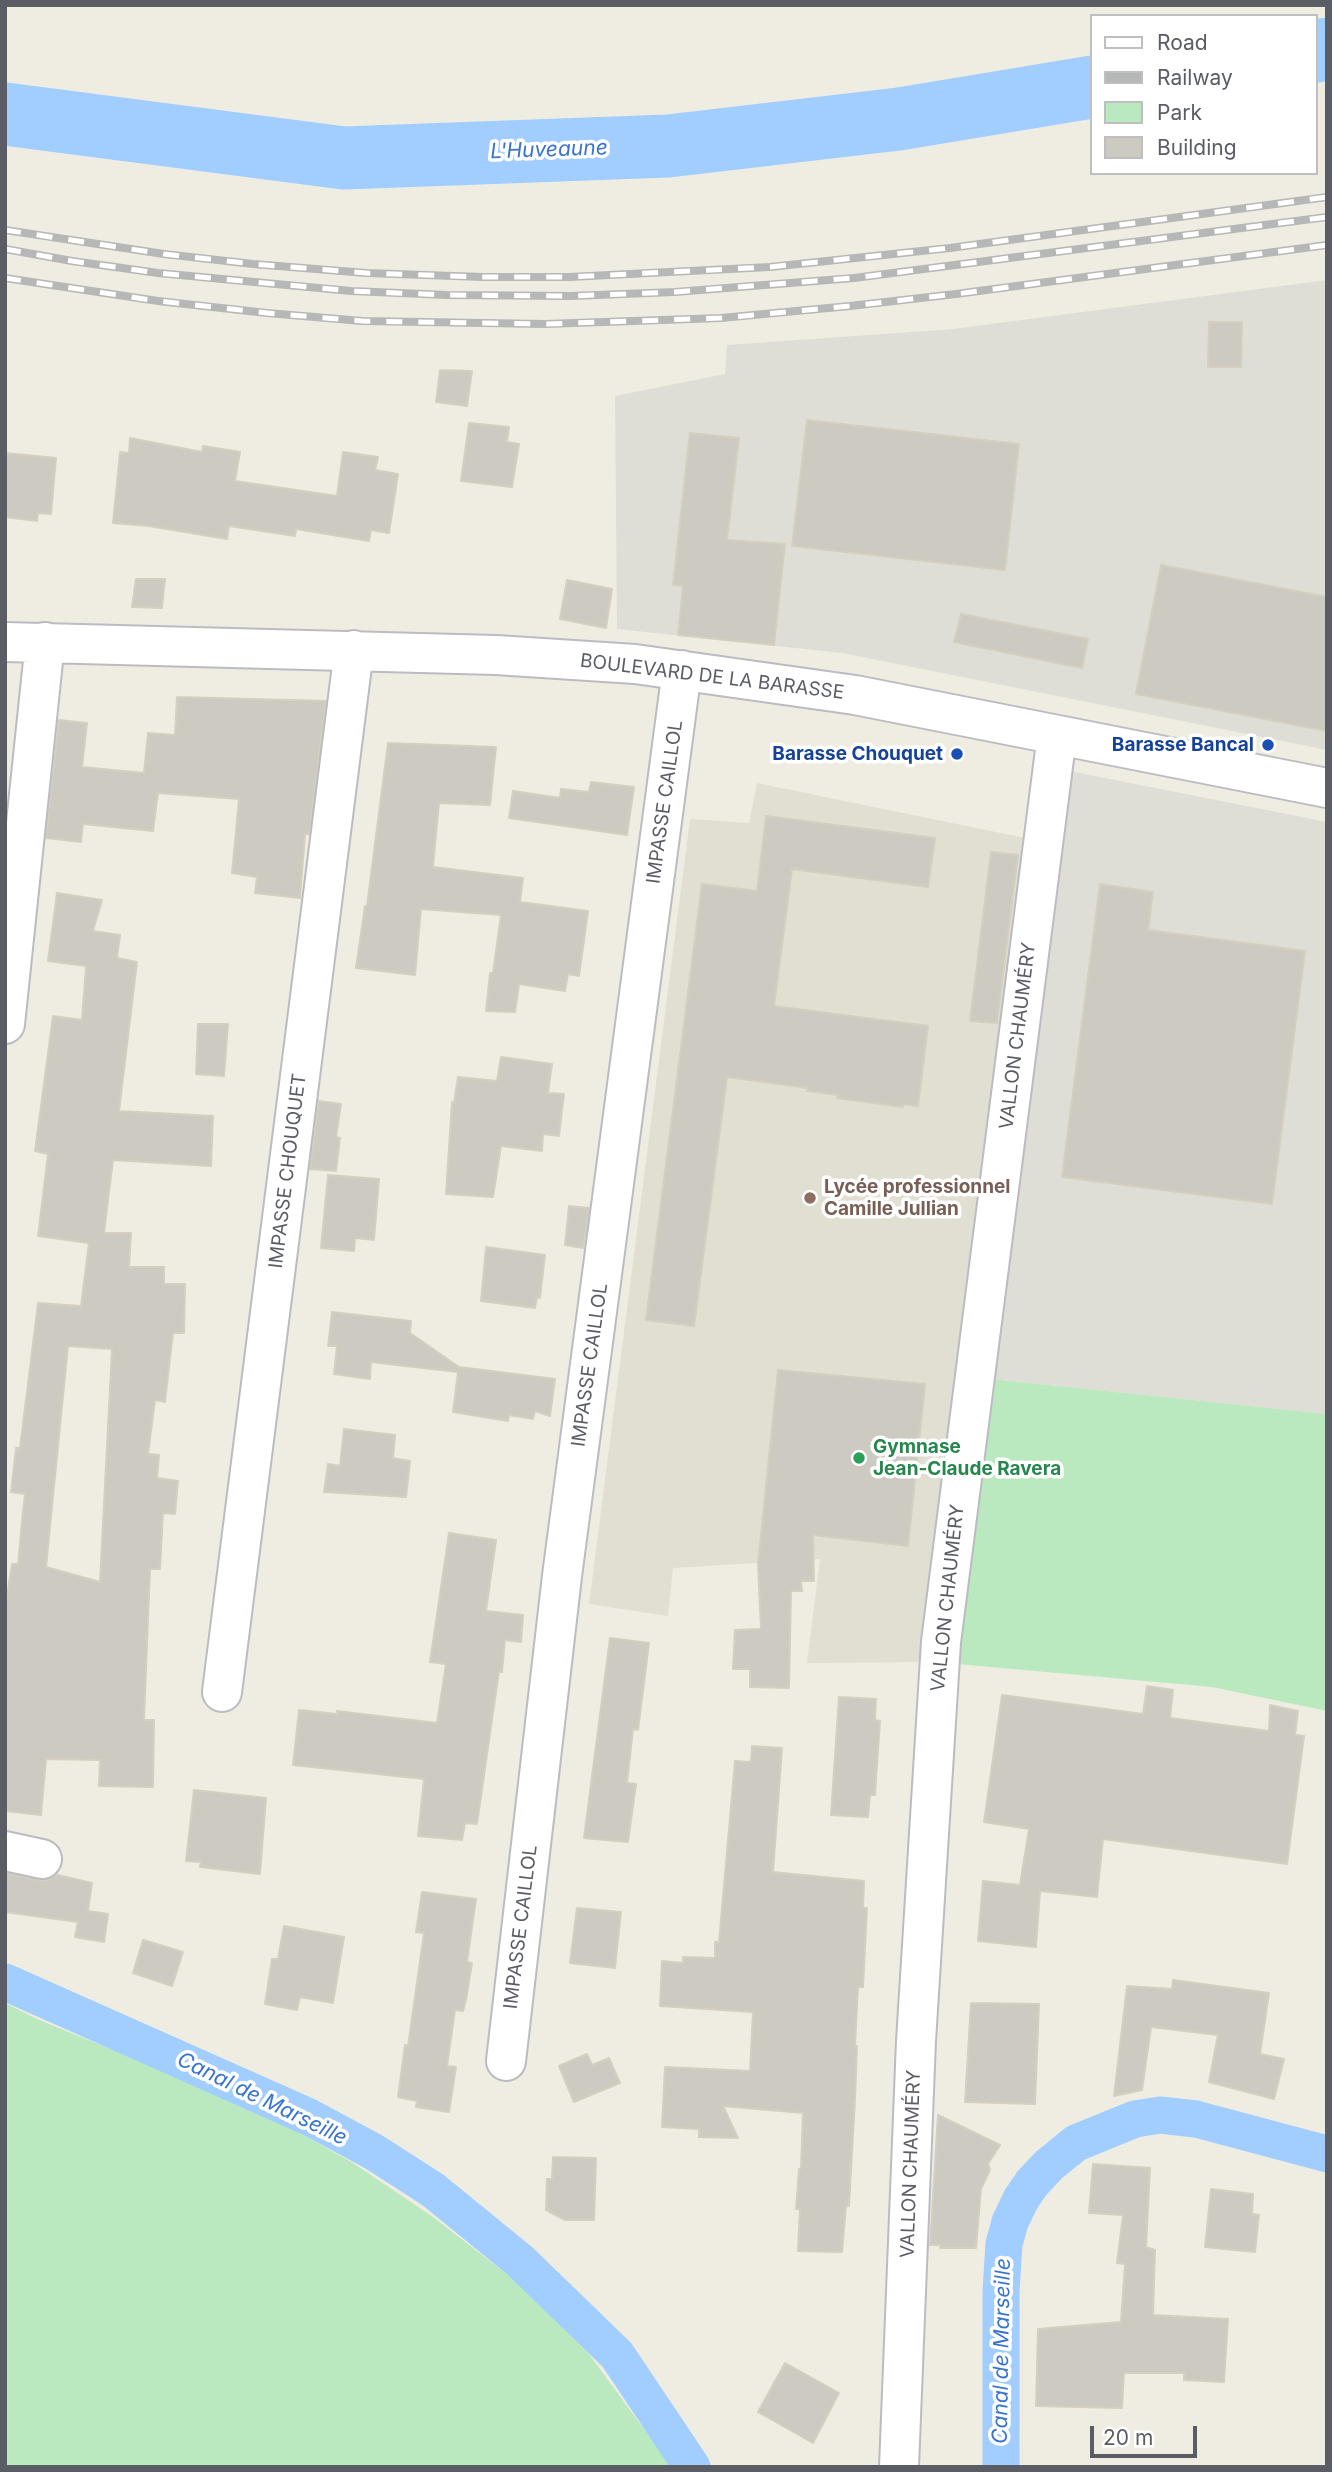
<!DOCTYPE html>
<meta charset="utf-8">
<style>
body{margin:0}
#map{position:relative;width:1332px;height:2472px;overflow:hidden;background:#efede2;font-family:Inter,sans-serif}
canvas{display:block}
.frame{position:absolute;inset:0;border:7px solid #5a5e64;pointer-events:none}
.legend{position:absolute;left:1090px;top:14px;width:228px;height:161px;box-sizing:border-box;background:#fff;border:2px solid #bdbfc1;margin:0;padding:9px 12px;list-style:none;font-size:21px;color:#5a5e64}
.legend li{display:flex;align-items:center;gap:14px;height:35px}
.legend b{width:35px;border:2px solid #bdbfc1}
.scale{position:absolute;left:1090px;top:2426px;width:107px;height:32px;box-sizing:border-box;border:4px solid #5a5e64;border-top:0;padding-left:9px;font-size:21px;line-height:24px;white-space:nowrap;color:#5a5e64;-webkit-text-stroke:5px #fff;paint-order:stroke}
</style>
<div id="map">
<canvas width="1332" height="2472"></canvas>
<div class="frame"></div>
<ul class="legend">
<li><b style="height:9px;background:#fff"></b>Road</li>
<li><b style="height:9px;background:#b6b7b7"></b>Railway</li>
<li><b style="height:19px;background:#bbe9bf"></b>Park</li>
<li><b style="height:19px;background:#cccac1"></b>Building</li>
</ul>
<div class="scale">20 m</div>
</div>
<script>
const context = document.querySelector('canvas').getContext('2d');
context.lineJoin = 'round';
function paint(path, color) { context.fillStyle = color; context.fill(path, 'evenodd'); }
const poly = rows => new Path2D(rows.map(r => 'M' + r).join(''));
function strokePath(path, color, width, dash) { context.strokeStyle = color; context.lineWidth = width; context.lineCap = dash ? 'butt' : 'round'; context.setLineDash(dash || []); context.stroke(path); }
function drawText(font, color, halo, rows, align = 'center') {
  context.font = font + ' Inter,sans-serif'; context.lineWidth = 7; context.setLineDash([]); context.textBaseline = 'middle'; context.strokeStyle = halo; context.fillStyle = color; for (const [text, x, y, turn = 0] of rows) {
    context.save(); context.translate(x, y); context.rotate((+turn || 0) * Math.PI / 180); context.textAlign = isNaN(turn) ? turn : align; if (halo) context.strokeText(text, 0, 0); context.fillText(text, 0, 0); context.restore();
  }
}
paint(poly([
 [1327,280,1327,750,842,653,617,629,615,396,725,374,727,345,953,329],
 [1070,771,1327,822,1327,1414,991,1379]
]), '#dfded6');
paint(poly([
 [757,783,1025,838,919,1662,807,1663,820,1559,673,1568,668,1616,589,1604,690,819,749,823]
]), '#e1dfd2');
paint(poly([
 [991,1379,1327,1414,1327,1711,1212,1687,957,1664],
 [5,2003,37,2019,196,2084,277,2120,353,2163,433,2217,517,2282,588,2353,672,2467,5,2467]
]), '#bbe9bf');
strokePath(poly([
 [5,1982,309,2117,374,2152,433,2190,520,2261,617,2355,692,2467],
 [1001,2467,1001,2291,1004,2244,1010,2222,1021,2199,1032,2183,1049,2165,1076,2143,1135,2119,1160,2115,1196,2119,1327,2154]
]), '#a1ceff', 37);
strokePath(poly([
 [1316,51,1327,49],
 [5,114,344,158,668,146,899,119,1092,87]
]), '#a1ceff', 63);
const building = poly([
 [1209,322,1242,322,1241,367,1208,367,1209,322],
 [440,370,472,371,467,406,436,402,440,370],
 [807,420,1019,444,1005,570,792,546,807,420],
 [469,423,509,427,507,442,519,444,512,487,461,481,469,423],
 [690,433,739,438,727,540,785,544,774,645,678,635,683,586,673,585,690,433],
 [130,438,202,452,203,446,240,452,235,481,337,496,343,452,378,457,375,470,398,474,389,533,371,530,369,541,296,529,295,536,229,526,227,539,149,526,113,523,120,452,129,453,130,438],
 [5,453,56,458,51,514,38,513,37,521,5,517,5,453],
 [1161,565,1327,597,1327,731,1136,694,1161,565],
 [136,579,165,579,162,608,132,607,136,579],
 [567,580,612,589,606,628,560,619,567,580],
 [961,614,1088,639,1082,668,954,642,961,614],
 [177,697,326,701,309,834,305,834,300,898,255,893,257,877,232,873,239,799,158,793,153,831,83,824,81,842,46,838,59,720,87,723,82,767,144,773,148,733,175,735,177,697],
 [388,743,496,747,490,805,439,803,433,867,523,878,520,902,588,911,579,976,568,974,565,991,519,984,515,1012,486,1011,490,973,493,973,501,915,421,909,415,975,356,968,365,906,367,906,388,743],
 [591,782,634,787,627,835,509,818,513,791,560,798,561,789,589,792,591,782],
 [766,816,935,838,928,887,792,869,774,1006,928,1026,918,1106,904,1104,903,1107,837,1098,838,1095,807,1091,808,1088,727,1077,694,1326,646,1320,702,884,757,891,766,816],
 [991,852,1018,855,997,1023,970,1021,991,852],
 [1100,884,1153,892,1148,930,1305,951,1272,1204,1062,1177,1100,884],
 [57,893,102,900,93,931,120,935,117,958,137,962,119,1111,213,1116,211,1166,113,1160,104,1233,131,1233,129,1267,164,1267,164,1284,185,1284,184,1333,173,1333,165,1402,155,1400,148,1454,159,1455,157,1478,178,1481,175,1514,163,1513,160,1569,150,1569,144,1720,154,1720,153,1787,99,1786,100,1760,46,1759,41,1815,5,1811,5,1609,12,1564,18,1564,22,1521,25,1494,11,1492,16,1448,20,1448,38,1303,81,1306,89,1243,38,1236,48,1154,35,1151,53,1016,82,1020,86,966,48,961,57,893],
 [68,1346,112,1349,100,1582,46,1567,68,1346],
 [198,1024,228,1024,224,1076,196,1074,198,1024],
 [501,1057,552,1064,548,1093,564,1094,559,1136,543,1134,542,1151,501,1146,493,1197,446,1194,452,1102,454,1103,458,1077,497,1081,501,1057],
 [319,1101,341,1104,336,1137,340,1138,336,1171,310,1169,319,1101],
 [328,1175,379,1179,374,1240,355,1238,354,1251,321,1248,328,1175],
 [569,1206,589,1208,583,1248,565,1245,569,1206],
 [486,1247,545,1255,540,1298,537,1297,535,1308,481,1301,486,1247],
 [332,1312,411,1321,410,1333,459,1367,555,1379,550,1416,535,1411,533,1419,509,1415,508,1421,453,1412,458,1372,371,1362,370,1379,334,1374,337,1346,328,1346,332,1312],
 [778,1370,925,1384,908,1546,813,1535,814,1581,801,1581,802,1591,791,1591,789,1688,750,1687,750,1669,733,1669,735,1630,761,1629,758,1564,778,1370],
 [344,1429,395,1435,393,1458,410,1461,406,1497,324,1492,328,1464,340,1466,344,1429],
 [449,1533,496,1540,486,1611,523,1615,521,1642,505,1640,502,1672,499,1671,477,1824,465,1823,462,1840,418,1836,424,1779,293,1765,299,1710,337,1714,337,1711,437,1723,446,1664,430,1662,449,1533],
 [610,1638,649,1643,638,1730,633,1729,627,1783,636,1784,628,1842,584,1838,610,1638],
 [1147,1686,1173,1690,1170,1718,1269,1731,1270,1705,1298,1711,1295,1735,1304,1736,1287,1864,1103,1839,1097,1897,1040,1891,1036,1947,978,1941,983,1881,1020,1885,1029,1829,984,1822,1002,1695,1143,1714,1147,1686],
 [839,1697,876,1699,875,1720,880,1721,875,1795,870,1795,868,1817,831,1815,839,1697],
 [752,1746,782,1748,773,1872,864,1881,863,1908,867,1908,863,1987,858,1987,855,2046,857,2046,855,2099,849,2206,846,2206,842,2252,798,2251,800,2209,796,2209,799,2169,801,2169,803,2113,723,2106,738,2138,699,2137,699,2129,662,2127,665,2067,750,2071,753,2012,660,2006,662,1961,683,1963,683,1957,715,1958,715,1942,719,1942,735,1761,751,1762,752,1746],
 [194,1790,266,1798,260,1874,200,1867,201,1862,186,1861,194,1790],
 [5,1873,38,1880,48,1880,57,1875,92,1883,88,1911,108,1914,104,1942,75,1937,78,1922,5,1912,5,1873],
 [422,1892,476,1899,467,1962,472,1963,466,2000,463,2011,455,2010,447,2066,456,2067,449,2112,416,2107,417,2101,398,2097,405,2045,408,2046,424,1933,416,1932,422,1892],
 [577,1908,621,1912,615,1968,570,1963,577,1908],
 [284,1926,344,1937,333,2003,300,1997,297,2010,265,2004,272,1959,278,1959,284,1926],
 [143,1940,183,1952,172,1986,133,1973,143,1940],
 [1173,1980,1269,1993,1260,2054,1284,2059,1274,2099,1209,2082,1218,2035,1151,2027,1142,2090,1114,2096,1127,1986,1172,1989,1173,1980],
 [971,2003,1039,2004,1035,2104,965,2102,971,2003],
 [587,2054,592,2065,609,2058,620,2083,574,2102,559,2066,587,2054],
 [938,2115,1000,2145,988,2164,990,2170,981,2189,976,2248,940,2248,940,2245,930,2245,938,2115],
 [553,2157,596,2158,594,2220,565,2220,546,2210,547,2179,552,2179,553,2157],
 [1093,2164,1150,2168,1146,2247,1155,2250,1153,2315,1228,2319,1224,2382,1184,2380,1184,2373,1124,2373,1122,2408,1036,2406,1038,2329,1121,2322,1125,2264,1117,2263,1123,2215,1089,2213,1093,2164],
 [1211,2189,1253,2194,1252,2214,1259,2215,1255,2252,1205,2247,1211,2189],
 [785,2363,839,2393,813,2443,758,2412,785,2363]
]);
paint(building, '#cccac1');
strokePath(building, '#d4cfbf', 2);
const minor = poly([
 [5,642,496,655,635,664,855,695,1327,788],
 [5,1024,45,642],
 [222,1692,354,650],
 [5,1851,42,1859],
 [506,2061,562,1576,682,670],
 [899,2467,916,2041,941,1642,1057,735]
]);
strokePath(minor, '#babcc2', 42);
strokePath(minor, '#fff', 38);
const rail = poly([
 [5,230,164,254,253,264,366,273,483,277,569,277,770,267,855,258,950,248,1327,197],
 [5,249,72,261,158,273,351,291,447,295,571,296,675,292,854,278,1327,217],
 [5,278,158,301,267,313,362,321,545,324,721,318,850,306,956,294,1327,245]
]);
strokePath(rail, '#b6b7b7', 8);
strokePath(rail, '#fff', 5, [16]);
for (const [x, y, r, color] of [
 [1268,745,7,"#1a4fb4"],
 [957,754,7,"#1a4fb4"],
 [810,1198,7,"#8d6e63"],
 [859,1458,7,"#2e9e5b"]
]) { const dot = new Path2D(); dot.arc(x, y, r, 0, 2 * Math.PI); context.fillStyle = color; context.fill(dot); strokePath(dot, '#fff', 2.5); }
drawText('19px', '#5a5e64', '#fff', [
 ["BOULEVARD DE LA BARASSE",712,677,7],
 ["IMPASSE CAILLOL",665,802,-82],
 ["VALLON CHAUMÉRY",1018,1036,-83],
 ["IMPASSE CHOUQUET",288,1171,-83],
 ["IMPASSE CAILLOL",590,1365,-82],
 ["VALLON CHAUMÉRY",948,1598,-84],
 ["IMPASSE CAILLOL",521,1927,-83],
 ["VALLON CHAUMÉRY",911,2164,-88]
]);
drawText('bold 19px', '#164399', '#fff', [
 ["Barasse Bancal",1254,745],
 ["Barasse Chouquet",943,754]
], 'right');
drawText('bold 19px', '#785e54', '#fff', [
 ["Lycée professionnel",824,1187],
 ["Camille Jullian",824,1209]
], 'left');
drawText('bold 19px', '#27864d', '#fff', [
 ["Gymnase",873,1447],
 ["Jean-Claude Ravera",873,1469]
], 'left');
drawText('italic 21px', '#3874cf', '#fff', [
 ["L'Huveaune",549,150,-2],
 ["Canal de Marseille",262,2099,26],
 ["Canal de Marseille",1002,2351,-89]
]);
</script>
